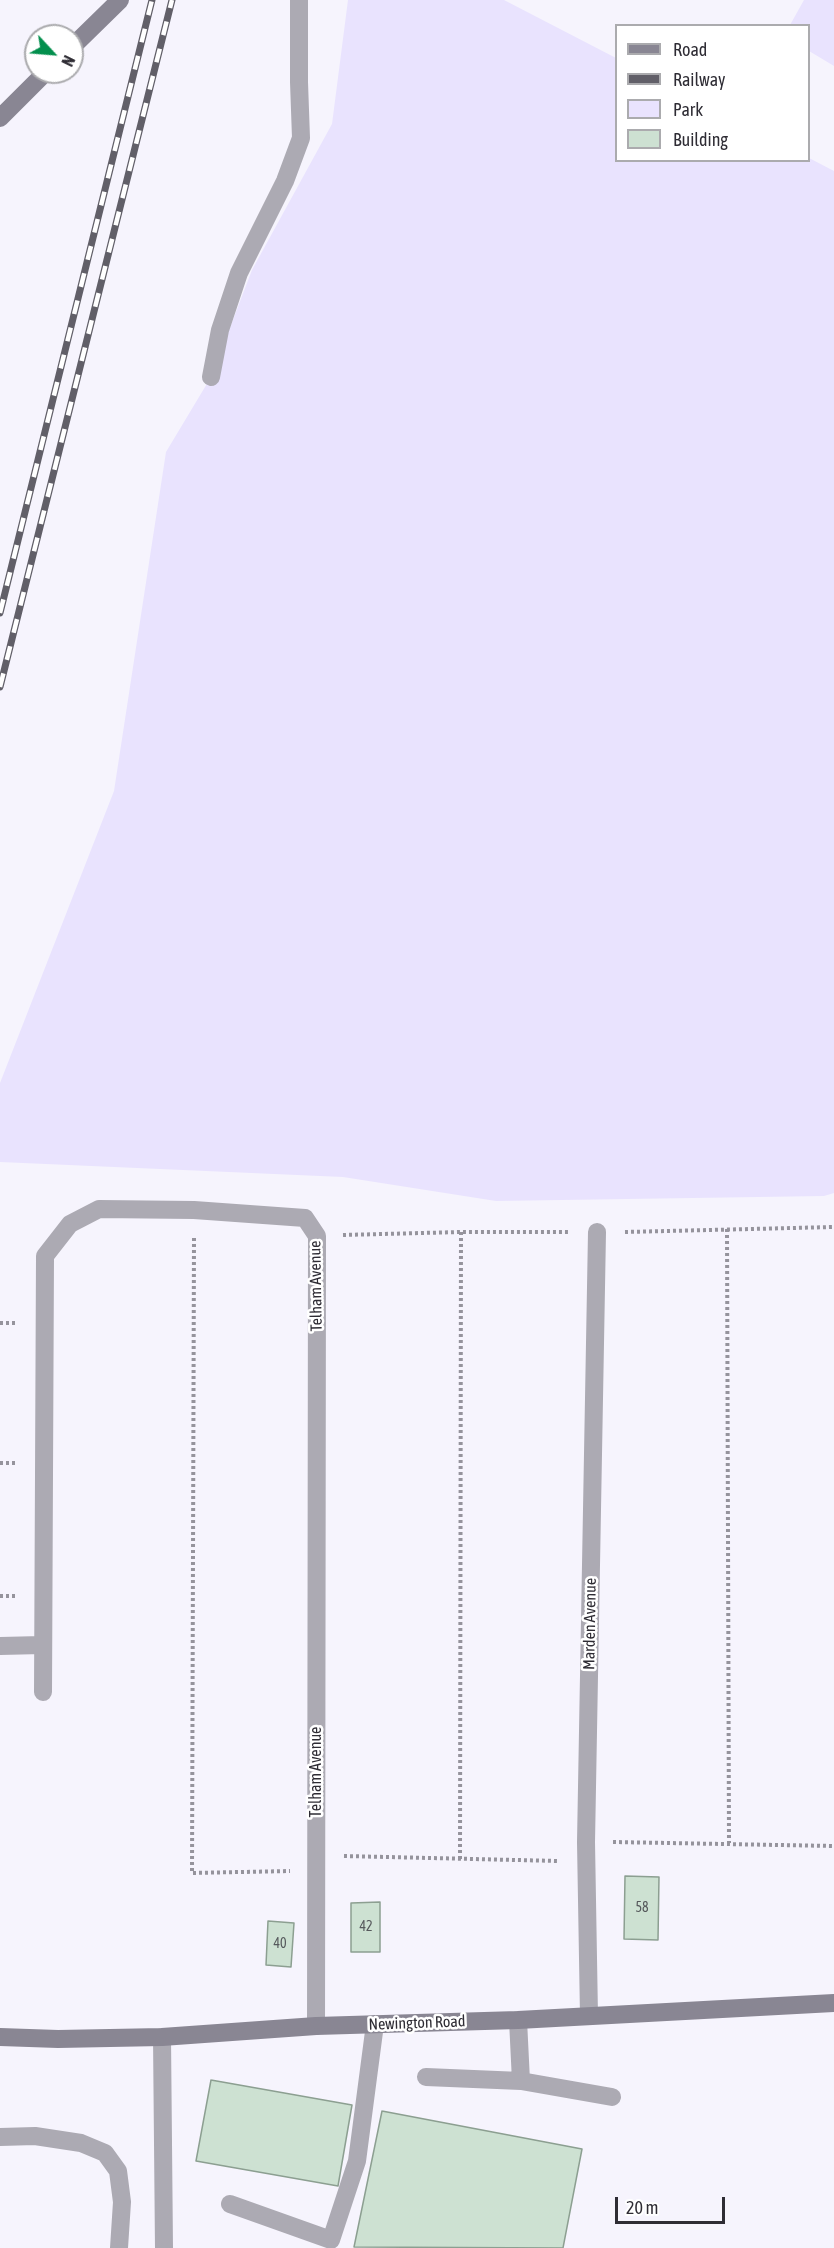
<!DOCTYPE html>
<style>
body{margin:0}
#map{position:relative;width:834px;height:2248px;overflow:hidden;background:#f6f4fd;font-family:"Asap Condensed",sans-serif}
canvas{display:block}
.legend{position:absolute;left:615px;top:24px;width:195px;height:138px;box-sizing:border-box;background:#fff;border:2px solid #ababae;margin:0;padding:8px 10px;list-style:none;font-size:18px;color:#2e2c34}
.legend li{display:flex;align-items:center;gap:12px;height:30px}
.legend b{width:30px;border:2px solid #ababae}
.north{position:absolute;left:24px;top:24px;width:60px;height:60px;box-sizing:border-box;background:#fff;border:2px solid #ababae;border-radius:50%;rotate:116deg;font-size:16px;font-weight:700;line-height:24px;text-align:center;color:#2e2c34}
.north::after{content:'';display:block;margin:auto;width:21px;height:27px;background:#038f4d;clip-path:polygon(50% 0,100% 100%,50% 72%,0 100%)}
.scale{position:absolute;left:615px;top:2197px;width:110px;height:27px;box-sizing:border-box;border:3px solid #2e2c34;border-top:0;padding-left:8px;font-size:18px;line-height:21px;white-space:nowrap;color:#2e2c34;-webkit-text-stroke:4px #fff;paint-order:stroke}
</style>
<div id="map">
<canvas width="834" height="2248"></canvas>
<ul class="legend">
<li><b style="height:8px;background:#898693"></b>Road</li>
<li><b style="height:8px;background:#615f68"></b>Railway</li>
<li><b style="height:16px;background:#e9e3fe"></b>Park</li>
<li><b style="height:16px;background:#cde1d2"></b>Building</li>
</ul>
<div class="north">N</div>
<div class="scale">20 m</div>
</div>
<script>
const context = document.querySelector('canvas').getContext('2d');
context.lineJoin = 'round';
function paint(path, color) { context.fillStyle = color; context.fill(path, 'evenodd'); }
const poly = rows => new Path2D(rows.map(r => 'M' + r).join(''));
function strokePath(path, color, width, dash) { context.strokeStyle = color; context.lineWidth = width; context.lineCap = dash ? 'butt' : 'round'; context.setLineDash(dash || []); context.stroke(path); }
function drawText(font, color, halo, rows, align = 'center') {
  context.font = font + ' "Asap Condensed",sans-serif'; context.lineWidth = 5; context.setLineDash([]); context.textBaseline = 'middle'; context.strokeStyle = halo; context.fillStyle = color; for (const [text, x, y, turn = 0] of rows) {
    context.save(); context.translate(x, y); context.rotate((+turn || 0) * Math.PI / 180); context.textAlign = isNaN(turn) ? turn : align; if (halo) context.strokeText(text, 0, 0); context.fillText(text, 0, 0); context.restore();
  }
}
paint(poly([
 [348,0,504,0,616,58,616,160,808,160,809,158,834,171,834,1193,824,1196,496,1201,343,1177,0,1162,0,1083,114,791,166,452,211,377,252,270,332,124],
 [804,0,834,0,834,66,809,51,808,26,790,25]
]), '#e9e3fe');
const building = poly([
 [625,1876,659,1877,658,1940,624,1939,625,1876],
 [380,1902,380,1952,351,1952,351,1903,380,1902],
 [268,1921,294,1923,291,1967,266,1965,268,1921],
 [211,2080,352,2105,338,2186,196,2161,211,2080],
 [382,2111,582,2149,563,2248,354,2247,382,2111]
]);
paint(building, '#cde1d2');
strokePath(building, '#8c9f91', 1.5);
strokePath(poly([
 [727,1229,729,1843],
 [625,1232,834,1227],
 [343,1235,461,1232,569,1232],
 [194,1238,192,1873,290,1871],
 [0,1323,17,1323],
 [0,1463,17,1463],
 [0,1596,17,1596],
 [613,1842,834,1846],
 [344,1856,559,1861],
 [460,1859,461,1232]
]), '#95939c', 4, [3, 3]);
strokePath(poly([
 [211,377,220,330,239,273,285,181,301,138,299,82,299,0],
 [518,2020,521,2081,612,2097],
 [162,2037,164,2248],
 [426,2077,521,2081],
 [0,2137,35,2136,81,2143,105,2153,118,2171,122,2202,119,2248],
 [230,2204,331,2240,357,2161,375,2024]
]), '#acaab3', 18);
strokePath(poly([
 [0,1646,42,1645],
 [43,1692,45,1256,70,1224,99,1209,194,1210,305,1218,317,1236,316,2026],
 [589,2016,586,1842,597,1232]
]), '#acaab3', 18);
strokePath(poly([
 [72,47,120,0],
 [0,118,46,72],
 [0,2037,58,2039,162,2037,316,2026,518,2020,834,2003]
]), '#898693', 18);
const rail = poly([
 [0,613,152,0],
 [0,687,172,0]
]);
strokePath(rail, '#615f68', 7);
strokePath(rail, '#fff', 4.5, [14]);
drawText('14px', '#56595c', null, [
 ["58",642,1908],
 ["42",366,1927],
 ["40",280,1944]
]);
drawText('16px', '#2e2c34', '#fff', [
 ["Telham Avenue",316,1286,-91],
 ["Marden Avenue",590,1624,-89],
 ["Telham Avenue",316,1772,-90],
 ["Newington Road",417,2023,-2]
]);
</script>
